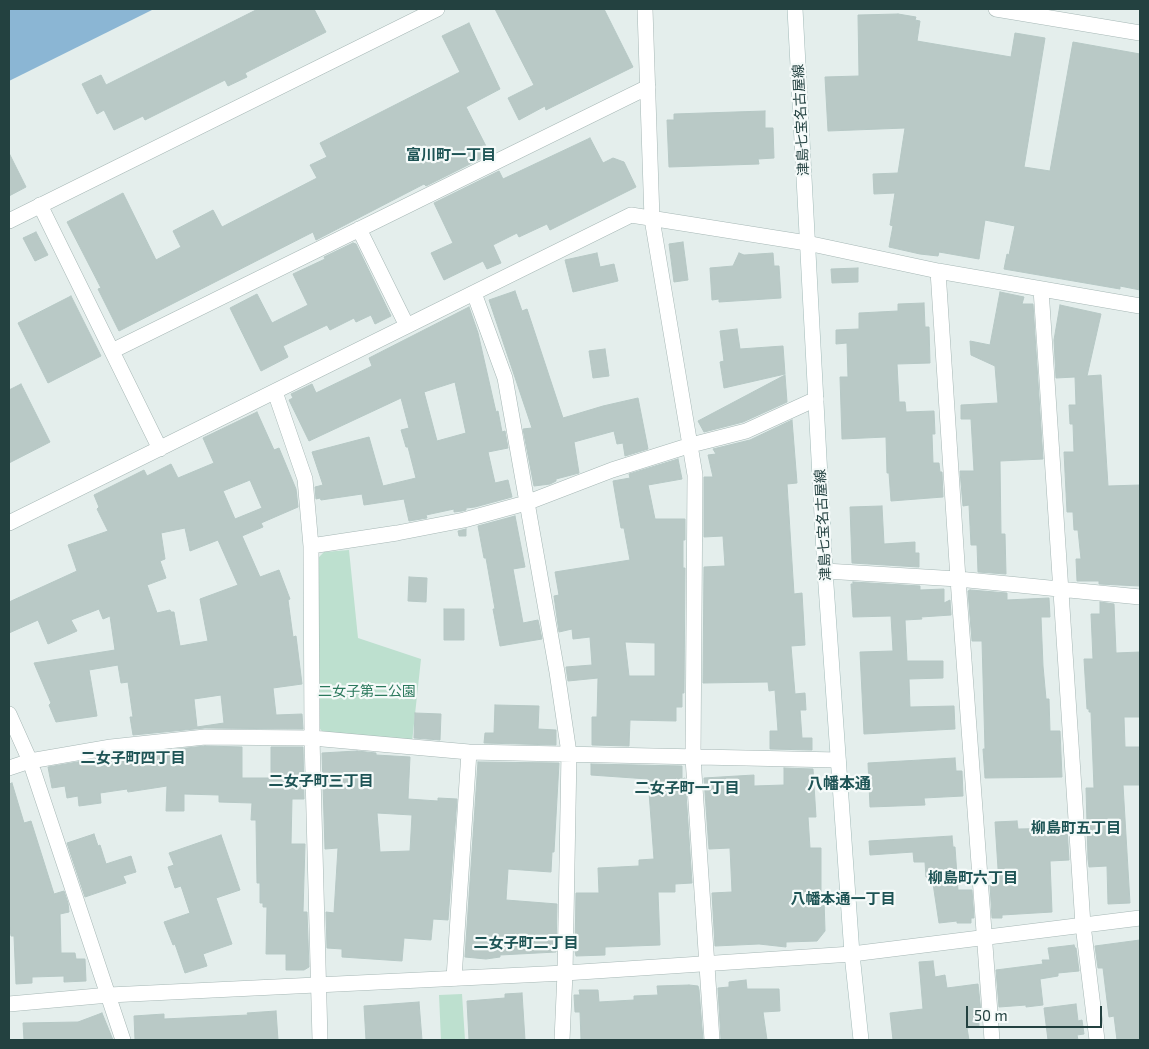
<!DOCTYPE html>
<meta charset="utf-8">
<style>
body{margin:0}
#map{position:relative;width:1149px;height:1049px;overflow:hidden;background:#e4eeec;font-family:"Exo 2",sans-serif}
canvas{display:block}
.frame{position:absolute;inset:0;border:10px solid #234140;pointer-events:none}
.scale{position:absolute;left:966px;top:1006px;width:136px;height:22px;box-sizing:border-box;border:2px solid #234140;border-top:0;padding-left:6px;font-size:15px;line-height:18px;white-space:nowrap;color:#234140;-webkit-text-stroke:4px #f5faf9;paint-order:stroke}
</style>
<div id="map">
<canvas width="1149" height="1049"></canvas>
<div class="frame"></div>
<div class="scale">50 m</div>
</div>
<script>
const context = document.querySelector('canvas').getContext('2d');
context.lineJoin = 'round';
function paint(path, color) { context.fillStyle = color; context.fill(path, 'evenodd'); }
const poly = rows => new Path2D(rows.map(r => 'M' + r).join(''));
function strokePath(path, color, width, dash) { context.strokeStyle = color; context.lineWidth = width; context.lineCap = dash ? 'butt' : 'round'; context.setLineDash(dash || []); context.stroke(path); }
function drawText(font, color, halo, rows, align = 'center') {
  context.font = font + ' "Exo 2","Noto Sans JP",sans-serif'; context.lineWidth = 4.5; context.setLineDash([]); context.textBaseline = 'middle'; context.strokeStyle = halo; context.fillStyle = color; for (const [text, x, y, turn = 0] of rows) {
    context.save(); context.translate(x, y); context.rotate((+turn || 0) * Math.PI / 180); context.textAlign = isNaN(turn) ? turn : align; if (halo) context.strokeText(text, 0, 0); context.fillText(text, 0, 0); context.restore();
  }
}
paint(poly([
 [349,550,358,638,421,659,412,742,326,735,320,729,318,558,324,552],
 [462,994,465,1040,441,1040,439,995]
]), '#bde0cf');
paint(poly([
 [9,9,154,9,9,81]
]), '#8bb6d4');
const building = poly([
 [258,9,314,9,326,32,245,73,247,77,228,86,225,80,145,120,143,116,114,130,104,110,97,114,82,84,101,75,106,85,258,9],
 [495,9,604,9,633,67,546,110,545,106,519,120,508,98,534,85,495,9],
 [898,14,916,17,915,20,920,21,917,41,1011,57,1015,33,1045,38,1024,167,1050,171,1073,42,1140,54,1140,290,1120,286,1120,289,1004,269,1007,254,1009,255,1015,226,985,220,979,259,939,252,938,256,920,254,889,247,893,226,890,225,895,193,874,194,873,174,898,173,905,128,828,131,825,77,859,76,858,15,898,14],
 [469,23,500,89,466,107,490,154,426,186,424,184,316,240,313,232,119,331,98,289,101,288,67,222,123,193,156,260,181,247,173,231,213,210,222,227,317,178,310,165,327,157,320,143,460,72,442,36,469,23],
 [765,111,765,128,773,128,774,158,758,159,759,164,669,167,667,120,674,120,674,114,765,111],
 [590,138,603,163,613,158,624,162,636,187,550,230,547,224,519,237,517,233,493,245,501,263,487,269,483,261,444,280,431,253,453,243,434,203,499,171,503,179,590,138],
 [9,153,26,187,9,196,9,153],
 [36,232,48,255,35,261,23,238,36,232],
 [683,242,688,280,674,282,669,244,683,242],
 [353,243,356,244,391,316,375,324,371,315,356,322,354,318,330,330,327,325,283,346,288,357,261,371,230,308,257,294,272,323,308,305,293,274,325,259,324,257,353,243],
 [597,253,600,267,614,264,618,281,573,292,565,260,597,253],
 [739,253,744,255,773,253,774,266,779,266,781,298,719,302,719,299,712,300,710,268,733,266,739,253],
 [858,268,858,282,832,283,831,269,858,268],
 [515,291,522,311,527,309,563,418,603,406,638,398,648,449,625,456,623,443,617,444,614,431,574,442,579,473,556,479,556,481,550,484,534,486,523,429,532,428,489,300,515,291],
 [1000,292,1024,297,1022,304,1033,304,1043,459,1000,461,1001,534,1005,534,1006,574,978,572,977,545,971,545,969,505,963,506,960,471,974,471,971,419,961,419,961,405,998,403,995,366,971,355,970,341,990,345,1000,292],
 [71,296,101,356,48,383,18,323,71,296],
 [924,303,925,327,929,327,930,363,897,364,899,402,905,402,906,412,934,411,935,434,932,434,933,463,939,463,940,472,942,472,943,497,891,501,889,473,887,473,886,437,842,439,840,377,848,377,847,343,836,344,836,330,859,329,859,313,898,311,898,304,924,303],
 [1060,305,1101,314,1087,376,1101,375,1108,486,1140,485,1140,586,1099,584,1099,581,1077,581,1076,559,1081,559,1078,530,1074,530,1073,512,1067,512,1064,452,1074,452,1073,424,1070,424,1069,405,1076,405,1075,377,1056,378,1054,340,1060,305],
 [469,307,478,333,496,412,498,411,502,432,505,431,508,448,488,452,495,483,508,480,512,497,475,507,466,508,466,510,462,511,454,512,454,509,426,515,427,518,409,521,404,499,364,505,362,494,321,500,320,498,316,499,315,487,323,485,312,452,369,437,383,486,416,478,408,447,406,447,401,430,409,428,401,398,309,441,289,400,293,398,291,394,312,384,316,393,372,366,369,358,469,307],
 [455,382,466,433,437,441,424,392,455,382],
 [737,329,740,349,783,346,785,374,724,388,720,362,724,361,720,331,737,329],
 [605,349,609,376,593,378,589,351,605,349],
 [785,375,787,402,743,422,704,432,698,421,785,375],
 [21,384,50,442,9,463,9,390,21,384],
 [257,412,274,450,279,448,296,489,298,507,261,523,263,527,242,536,260,577,279,570,290,599,288,600,293,637,296,636,302,684,273,688,276,715,302,714,303,729,205,728,133,735,130,717,133,717,128,682,121,683,118,665,89,670,97,716,56,722,49,705,51,703,34,663,115,650,110,616,103,619,99,609,71,620,77,631,48,644,38,620,9,633,9,602,77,571,68,545,108,531,97,509,99,507,94,495,144,470,147,476,171,464,178,478,214,463,203,438,257,412],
 [250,480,262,508,235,519,223,491,250,480],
 [185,528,190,551,218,540,238,585,200,599,208,641,180,646,174,612,171,612,170,610,157,613,147,585,166,578,160,561,165,559,161,533,185,528],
 [221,695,224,723,197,727,194,699,221,695],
 [792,420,797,483,787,484,794,594,802,593,805,645,791,646,795,694,805,693,806,710,800,710,802,738,812,738,812,750,770,749,770,731,778,731,775,690,769,691,768,682,703,683,704,567,725,566,723,536,704,537,704,477,713,477,708,455,716,454,713,449,750,440,792,420],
 [678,459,682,479,648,485,655,519,685,519,685,540,683,540,683,568,685,568,684,693,682,693,682,707,676,707,676,721,630,720,629,746,592,745,592,717,597,717,598,678,568,681,566,667,592,665,590,637,573,639,572,629,559,632,554,596,559,595,555,572,630,560,624,528,621,528,613,481,630,478,629,474,678,459],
 [625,642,655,643,655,676,629,676,625,642],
 [882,506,884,544,915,542,915,553,919,553,919,567,852,563,850,507,882,506],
 [515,516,525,567,513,569,523,623,538,620,542,639,500,646,493,609,495,609,486,558,484,558,478,526,515,516],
 [466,529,466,536,459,536,458,531,466,529],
 [409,577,427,578,426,602,408,601,409,577],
 [853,582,920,586,920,590,944,589,944,603,950,600,951,615,921,617,922,619,905,620,907,661,943,661,943,678,909,679,910,707,954,706,955,729,864,734,860,652,893,651,891,616,853,617,851,584,853,584,853,582],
 [970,590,1007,593,1007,600,1049,598,1050,617,1041,617,1043,666,1046,699,1049,699,1050,731,1060,731,1062,777,985,778,983,749,985,749,982,641,972,641,968,591,970,590],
 [1100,602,1114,604,1116,653,1140,652,1140,717,1124,717,1125,747,1140,747,1140,785,1123,785,1130,903,1108,904,1107,866,1089,867,1088,859,1086,788,1094,788,1091,712,1089,712,1089,709,1087,709,1084,659,1093,659,1091,614,1100,614,1100,602],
 [444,609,464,609,464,640,444,640,444,609],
 [495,705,539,706,538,729,556,730,556,745,484,743,485,733,494,733,495,705],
 [415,713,441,714,440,740,414,738,415,713],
 [205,746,242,747,242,778,271,778,271,747,303,747,304,799,292,799,291,844,305,844,303,912,307,912,309,967,304,970,286,970,286,954,266,954,267,907,263,907,263,903,260,903,260,883,257,883,256,820,251,820,252,803,219,802,219,795,184,794,184,811,166,811,167,786,128,792,127,789,100,793,101,803,79,806,78,796,67,798,65,786,52,788,48,767,112,756,205,746],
 [357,751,376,753,376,755,410,757,408,799,438,801,438,798,457,799,448,920,433,919,431,940,404,938,402,961,342,957,342,949,327,948,326,912,334,913,338,848,325,849,322,753,357,751],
 [377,813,412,815,410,851,380,852,377,813],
 [955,758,956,771,962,771,963,796,924,798,925,805,870,807,868,763,955,758],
 [478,762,559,763,554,852,552,852,551,872,508,869,506,900,557,904,556,952,500,955,500,957,486,959,465,957,478,762],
 [591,764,682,766,682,779,685,778,692,883,675,884,675,892,658,892,660,945,605,947,605,955,576,956,575,951,576,893,599,893,598,868,639,866,639,860,654,859,648,779,591,775,591,764],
 [784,768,813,769,816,817,808,817,810,848,821,848,821,899,824,899,825,931,817,941,786,942,786,947,759,944,715,946,712,893,732,892,730,848,709,849,704,778,754,775,754,786,784,785,784,768],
 [12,783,24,823,31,821,54,894,64,891,68,903,69,912,60,914,61,953,75,953,76,959,85,959,86,981,64,982,64,976,32,977,32,983,16,984,14,936,11,936,9,924,9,784,12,783],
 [1017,821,1018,829,1067,828,1069,860,1050,861,1052,912,1002,915,1002,918,992,918,990,885,999,884,995,822,1017,821],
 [94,834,98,846,100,845,106,864,131,856,136,872,123,876,126,883,85,897,67,843,94,834],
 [221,835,240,890,216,898,232,944,203,954,207,966,185,973,175,944,173,945,164,922,190,913,181,886,175,888,168,867,174,865,169,853,221,835],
 [952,836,953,847,955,847,958,890,972,890,974,918,971,918,971,923,957,923,957,921,939,923,932,877,926,877,925,862,914,862,913,852,870,855,869,841,952,836],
 [1140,940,1140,1040,1117,1040,1114,1016,1109,1017,1103,968,1098,968,1095,946,1140,940],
 [1074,945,1075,948,1076,948,1079,971,1058,973,1058,976,1040,979,1043,1005,1026,1007,1026,1005,999,1007,996,970,1043,964,1042,960,1050,960,1048,948,1074,945],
 [933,961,935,977,945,975,947,988,978,984,981,1012,978,1012,979,1026,967,1028,969,1040,893,1040,890,1013,923,1009,919,962,933,961],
 [746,980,747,989,779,989,780,1011,763,1012,767,1040,721,1040,718,988,729,987,729,982,746,980],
 [689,985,698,986,699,990,703,1040,581,1040,580,1012,575,1012,574,995,580,995,579,990,598,990,599,1002,634,1000,634,996,658,995,657,986,689,985],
 [522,993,525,1040,469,1040,467,1001,505,998,505,994,522,993],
 [419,1002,422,1040,366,1040,364,1006,419,1002],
 [1076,1004,1078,1021,1082,1020,1084,1034,1077,1035,1078,1040,1048,1040,1044,1008,1076,1004],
 [276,1011,278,1040,135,1040,134,1016,164,1014,164,1019,248,1015,247,1013,276,1011],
 [102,1013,113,1040,24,1040,23,1023,78,1022,102,1013]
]);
paint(building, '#b9c9c6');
strokePath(building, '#b6c8c5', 1);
const minor = poly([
 [645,9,652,219,695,475,693,758,712,1040],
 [40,205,160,449],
 [359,229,407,326],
 [938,271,958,579,992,1040],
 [1041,289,1083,925,1097,1040],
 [474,293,505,378,557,672,569,753,565,973,562,1040],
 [112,351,648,87],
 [275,392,305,479,311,546,312,738,320,1040],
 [9,523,631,215,807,243,938,271,1140,306],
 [311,546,397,533,464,520,526,503,612,470,691,445,746,431,816,399],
 [825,571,958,579,1140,597],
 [9,714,30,761,123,1040],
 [9,768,30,761,111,747,205,737,312,738,469,752,838,760],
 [454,978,469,752]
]);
const tertiary = poly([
 [996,9,1140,33],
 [9,221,437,9],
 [9,1004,109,995,565,973,852,954,1140,918]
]);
const secondary = poly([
 [795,9,825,571,852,954,861,1040]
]);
strokePath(minor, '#a6b7b5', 16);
strokePath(tertiary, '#a6b7b5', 16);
strokePath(secondary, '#a2bab8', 16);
strokePath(minor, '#fff', 15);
strokePath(tertiary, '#fff', 15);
strokePath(secondary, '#fff', 15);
drawText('14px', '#234140', '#f5faf9', [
 ["津島七宝名古屋線",801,120,-93],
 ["津島七宝名古屋線",823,525,-93]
]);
drawText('14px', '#2b795d', '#f5faf9', [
 ["二女子第二公園",367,691]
]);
drawText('bold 15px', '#1d5354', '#f5faf9', [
 ["富川町一丁目",451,155],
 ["二女子町四丁目",133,758],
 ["二女子町三丁目",321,781],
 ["二女子町一丁目",687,788],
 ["柳島町五丁目",1076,828],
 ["柳島町六丁目",973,878],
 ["八幡本通一丁目",843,899],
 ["二女子町二丁目",526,943]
]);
drawText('bold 16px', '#1d5354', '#f5faf9', [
 ["八幡本通",839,784]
]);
</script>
